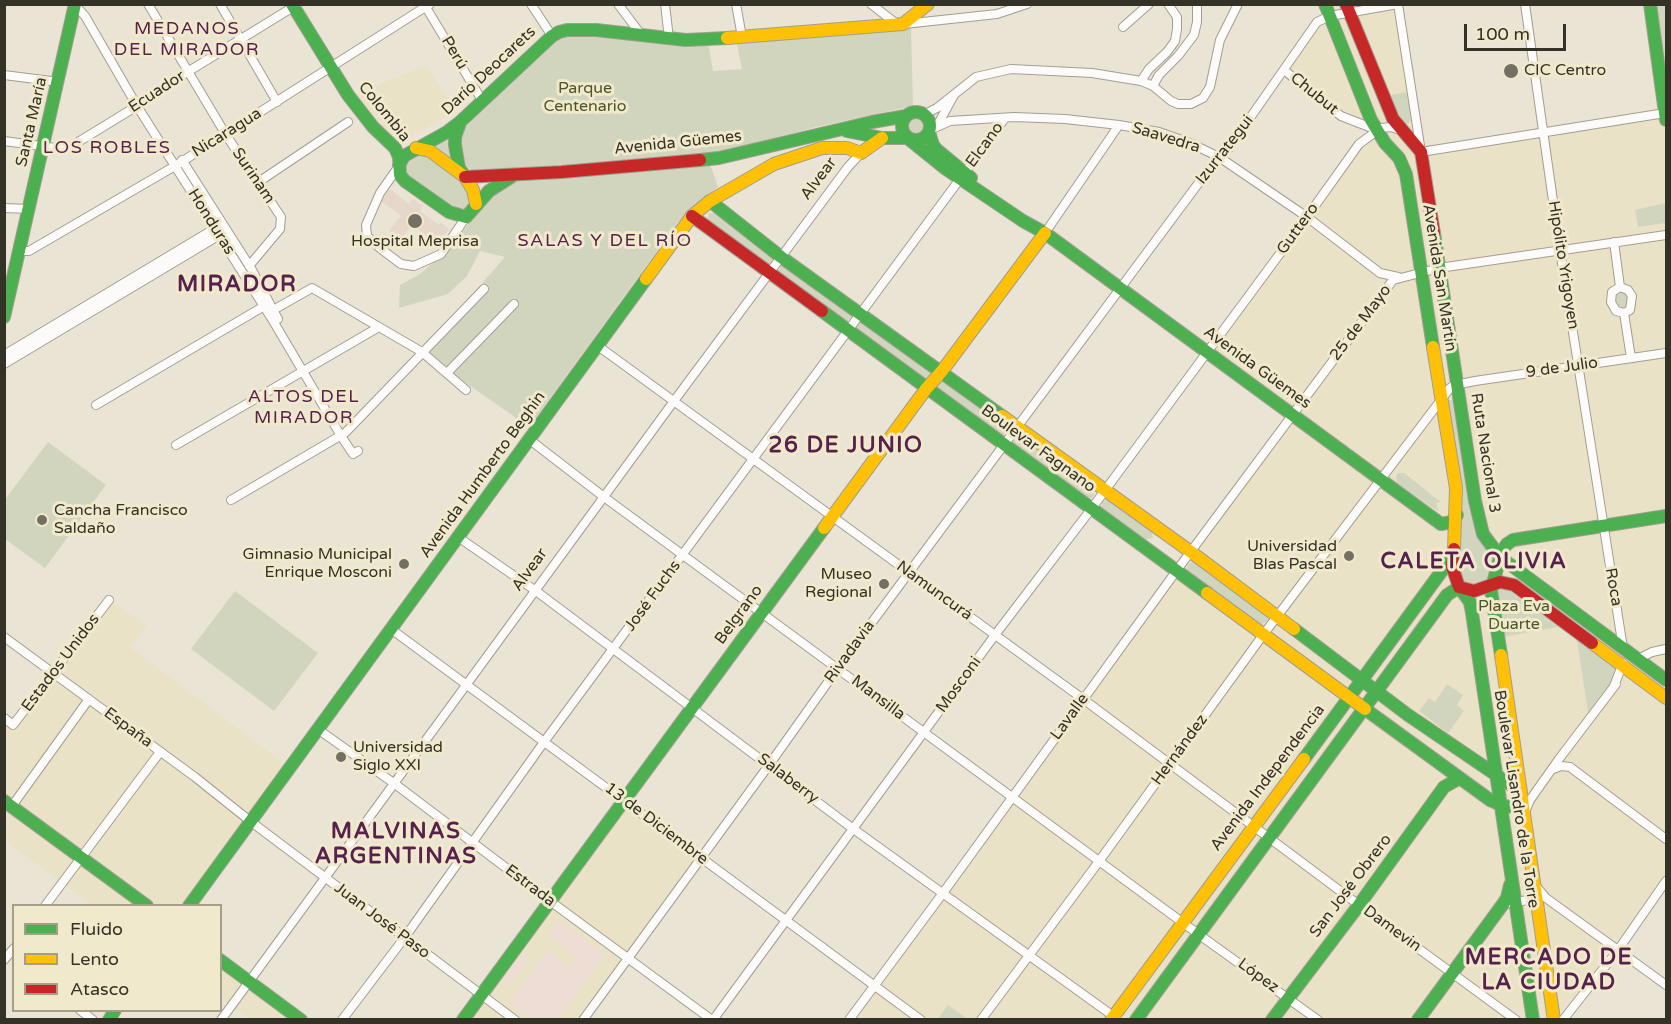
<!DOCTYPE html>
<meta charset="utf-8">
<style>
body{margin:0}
#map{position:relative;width:1671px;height:1024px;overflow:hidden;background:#e9e4d4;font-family:"Varela Round",sans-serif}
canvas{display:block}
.frame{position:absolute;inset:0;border:6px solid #343126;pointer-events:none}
.legend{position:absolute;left:12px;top:904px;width:210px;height:108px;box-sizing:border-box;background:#f1e9cc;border:2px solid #a59f8a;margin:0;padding:8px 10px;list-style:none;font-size:18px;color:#343126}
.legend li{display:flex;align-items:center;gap:12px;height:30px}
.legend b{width:30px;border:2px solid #a59f8a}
.scale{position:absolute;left:1464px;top:24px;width:102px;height:27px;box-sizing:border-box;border:3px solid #343126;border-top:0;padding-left:8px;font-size:18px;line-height:21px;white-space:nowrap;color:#343126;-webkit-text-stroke:4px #f1e9cc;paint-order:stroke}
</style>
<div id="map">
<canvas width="1671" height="1024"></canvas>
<div class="frame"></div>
<ul class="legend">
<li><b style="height:8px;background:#4caf50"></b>Fluido</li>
<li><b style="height:8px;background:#ffc107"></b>Lento</li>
<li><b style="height:8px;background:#c62828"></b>Atasco</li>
</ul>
<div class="scale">100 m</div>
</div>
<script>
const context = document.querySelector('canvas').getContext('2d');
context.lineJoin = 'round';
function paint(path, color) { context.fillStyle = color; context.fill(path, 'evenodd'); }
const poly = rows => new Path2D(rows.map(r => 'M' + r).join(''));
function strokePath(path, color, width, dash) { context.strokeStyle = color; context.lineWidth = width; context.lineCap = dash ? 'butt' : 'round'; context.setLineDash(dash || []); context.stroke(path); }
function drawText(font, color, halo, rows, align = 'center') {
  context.font = font + ' "Varela Round",sans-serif'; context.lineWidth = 6; context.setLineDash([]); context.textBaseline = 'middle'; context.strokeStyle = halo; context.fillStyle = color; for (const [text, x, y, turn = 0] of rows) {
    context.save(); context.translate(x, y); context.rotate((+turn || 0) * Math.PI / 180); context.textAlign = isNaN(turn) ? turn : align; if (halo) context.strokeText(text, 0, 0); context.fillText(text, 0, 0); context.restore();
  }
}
paint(poly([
 [1325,5,1398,5,1421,152,1665,113,1666,881,1563,1019,849,1020,1293,415,1207,352,1359,144,1377,131,1355,122,1284,70,1317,22,1329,16],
 [426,65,456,112,403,140,395,140,354,95],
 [109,600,147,626,130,647,290,768,189,905,92,905,5,841,4,718,13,725],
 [624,801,701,858,583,1019,463,1020],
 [220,960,301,1019,249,1019,221,999]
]), '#eae2c7');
paint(poly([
 [559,920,605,954,557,1019,531,1019,509,1003,547,951,570,968,578,957,548,935],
 [523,954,529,958,508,987,502,982]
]), '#eeddd5');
paint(poly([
 [390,189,409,204,413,199,423,206,420,211,439,225,441,223,449,229,433,250,426,245,431,239,412,224,401,239,389,231,401,216,381,201]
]), '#e6d7ca');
paint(poly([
 [1654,5,1666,5,1666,100],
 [911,27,913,106,816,127,726,151,658,158,523,169,473,171,466,167,462,162,458,149,462,132,484,105,534,57,566,33,708,42,713,71,742,69,737,45,734,40],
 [1406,92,1412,119,1408,124,1403,124,1388,96],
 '906 125a10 10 0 1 1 20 0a10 10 0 1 1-20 0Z',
 [449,134,449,150,450,159,432,145],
 [410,152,440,157,475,196,466,217,405,181,401,160],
 [710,164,718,187,702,199,678,222,529,427,422,352,505,257,480,251,467,276,448,294,399,308,400,285,420,274,435,261,446,254,490,195,517,179],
 [1666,203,1666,223,1638,227,1635,210],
 [709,213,716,213,774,257,771,264,765,265,707,221],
 [784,264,852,312,851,318,844,323,778,273,781,265],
 '1614 300a8 8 0 1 1 16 0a8 8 0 1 1-16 0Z',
 [859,319,931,370,931,374,924,379,855,329],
 [943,378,1009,427,1008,432,1001,436,938,390,936,384],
 [1450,400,1453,400,1476,531,1493,561,1494,567,1490,577,1481,585,1467,583,1459,575,1447,401],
 [1019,435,1094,488,1094,495,1092,498,1085,498,1013,445,1014,439],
 [48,442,106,485,45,568,5,539,4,501],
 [1398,473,1404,473,1441,502,1436,503,1439,512,1397,483,1396,476],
 [1108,498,1151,529,1153,538,1143,540,1101,509,1102,502],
 [1193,561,1269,617,1267,621,1260,626,1186,571,1188,565],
 [1494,583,1507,589,1558,627,1497,638],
 [235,591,318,653,274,711,191,649],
 [1576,634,1622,665,1617,679,1589,719],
 [1447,684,1463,695,1457,705,1464,711,1448,733,1419,711,1429,698,1435,702],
 [948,1005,966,1018,966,1019,938,1019]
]), '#d2d5be');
const street = poly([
 [148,4,226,135,281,217,280,229,249,266],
 [220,4,277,102],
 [424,4,483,102],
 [531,4,552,36],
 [618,4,642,36],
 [665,4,669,39],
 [736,4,742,37],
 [871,4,898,25],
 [1398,4,1421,152,1665,113],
 [1525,4,1560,250,1623,648],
 [75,5,85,16,137,106,272,319,341,436,353,454,358,451],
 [904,24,997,14,1027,4],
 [1123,27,1149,4],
 [1284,70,1341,116,1377,130],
 [4,75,59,82],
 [1141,81,1149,69,1167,52,1175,41,1177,29,1177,17,1168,4],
 [1153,86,1159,75,1178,56,1194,35,1197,22,1197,4],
 [925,114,937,108,976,77,1011,69,1092,73,1141,81,1153,86,1171,101,1178,104,1191,104,1203,98,1210,87,1220,40,1238,4],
 [937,126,954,95],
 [930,130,950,121,1014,117,1065,119,1119,125,1159,132,1190,143,1219,157,1307,217,1380,273,1398,277],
 [4,141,63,149,70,147,137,106,189,71,298,4],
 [182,160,252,270,278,319],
 [399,166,380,193,366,225,367,236,381,249,401,264,414,266,441,254,466,217],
 [257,183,348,122],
 [4,208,30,209],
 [1045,233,1119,125],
 [1614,242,1620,287],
 [20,251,29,251,175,166,430,4],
 [1620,287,1628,290,1632,296,1630,310,1624,313,1616,311,1611,302,1612,292,1620,287],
 [268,313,312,288,422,352,466,390],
 [1624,313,1631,358],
 [598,346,1083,699,1359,905,1516,1020],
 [4,355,219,226],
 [4,364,223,233],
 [447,373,514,304],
 [96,405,266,305],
 [530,440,604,497,1205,939,1318,1020],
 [176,445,379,327],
 [231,500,345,433,484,289],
 [458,537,536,591,852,828,1116,1018],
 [391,629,921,1020],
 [4,637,195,777,250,821,515,1020],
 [1636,660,1652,652,1666,649],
 [1614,686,1623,663],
 [4,718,13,725,109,600],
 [319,730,395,784,550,901,712,1020],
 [1553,769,1561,766,1570,767,1666,839],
 [12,806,89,699],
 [1525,812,1530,800,1559,759,1616,684],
 [1536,886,1546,898,1666,985],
 [1511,903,1539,898],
 [45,906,160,752],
 [4,960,14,948],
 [80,1010,93,1020],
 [221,1020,674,401,848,167,861,153],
 [342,1020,405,937,544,742,1005,118],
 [583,1020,769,765,838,668,1212,165,1229,148,1317,22,1330,16,1398,4],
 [713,1020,995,635,1092,508,1307,217,1359,144,1381,128,1391,127,1400,130],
 [849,1020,943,893,1177,570,1393,280,1439,268,1666,235],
 [981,1020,1100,860,1263,635,1450,388,1455,385,1475,381,1666,353],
 [1563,1020,1618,950,1666,881]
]);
const fast = poly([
 [292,4,348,95,373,127,395,148,399,157,400,175,405,181,449,212,466,217,489,191,511,177],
 [1325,4,1371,120,1385,143,1399,158,1406,174,1433,347],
 [1650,4,1666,120],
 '902 126a14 14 0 1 1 28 0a14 14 0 1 1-28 0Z',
 [460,123,455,137,455,145,459,168,464,175],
 [847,131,882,138,907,138],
 [929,132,933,145,937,150,971,178],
 [910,140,946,169,1023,221,1045,233,1441,524,1452,522,1457,515],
 [700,160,719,158,872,122,906,116],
 [399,165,404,156,447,132,460,122,552,36,559,32,567,30,596,30,686,40,727,38],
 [710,201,781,257,1002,416],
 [1434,233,1475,501,1483,534,1500,557,1666,680],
 [822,311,1207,593],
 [4,317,75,4],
 [1459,587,1470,602,1472,613,1533,1020],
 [1294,629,1408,715,1514,787,1521,797],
 [1501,655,1491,590,1502,551,1507,544,1513,540,1666,516],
 [1365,709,1490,800,1506,807,1522,804],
 [1304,759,1452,557],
 [4,801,147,906],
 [189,906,646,279],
 [220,960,301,1020],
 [109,1020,115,1010],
 [463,1020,824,528],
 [1136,1020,1447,595,1459,587],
 [1272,1020,1359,905,1444,787,1460,778],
 [1418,1020,1503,904,1507,898,1510,885]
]);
const slow = poly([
 [727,38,903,24,928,4],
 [416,148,430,151,465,177,473,190,476,204],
 [646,279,692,216,710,201,774,164,822,148,847,148,861,153,882,138],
 [1433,347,1456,488,1454,549],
 [1002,416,1191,552,1294,629],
 [824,528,926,389,942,371,1045,233],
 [1207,593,1365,709],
 [1592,643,1666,698],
 [1501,655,1554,1020],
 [1111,1020,1304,759]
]);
const jam = poly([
 [1346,4,1393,119,1421,152,1434,233],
 [465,177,562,172,700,160],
 [692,216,822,311],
 [1454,549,1452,566,1459,587,1474,591,1500,582,1514,585,1592,643]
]);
strokePath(street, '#a29e92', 10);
strokePath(fast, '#a29e92', 14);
strokePath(slow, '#a29e92', 14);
strokePath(jam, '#a29e92', 14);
strokePath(street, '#fcfbf9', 8);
strokePath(fast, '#4caf50', 12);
strokePath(slow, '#ffc107', 12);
strokePath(jam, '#c62828', 12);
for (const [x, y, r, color] of [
 [1511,71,8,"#737063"],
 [415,221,8,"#737063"],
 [42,520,6,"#737063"],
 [1349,556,6,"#737063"],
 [404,564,6,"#737063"],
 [884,584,6,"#737063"],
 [341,757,6,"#737063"]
]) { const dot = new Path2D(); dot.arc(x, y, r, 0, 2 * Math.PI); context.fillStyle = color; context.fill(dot); strokePath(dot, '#f1e9cc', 2); }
drawText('16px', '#343126', '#f1e9cc', [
 ["Perú",454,53,59],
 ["Darío Deocarets",489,71,-43],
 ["Ecuador",157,92,-33],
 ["Chubut",1314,94,39],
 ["Colombia",384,112,51],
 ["Santa María",32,122,-77],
 ["Nicaragua",227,133,-32],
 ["Saavedra",1166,138,17],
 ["Avenida Güemes",678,143,-6],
 ["Elcano",985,145,-54],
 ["Izurrategui",1225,150,-52],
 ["Surinam",253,176,56],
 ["Alvear",819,179,-53],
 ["Honduras",211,222,58],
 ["Guttero",1298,229,-54],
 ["Hipólito Yrigoyen",1563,265,81],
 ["Avenida San Martín",1439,278,81],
 ["25 de Mayo",1361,323,-53],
 ["Avenida Güemes",1257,368,36],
 ["9 de Julio",1562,368,-8],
 ["Boulevar Fagnano",1038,449,36],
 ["Ruta Nacional 3",1485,453,81],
 ["Avenida Humberto Beghin",483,475,-54],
 ["Alvear",530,570,-54],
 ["Roca",1613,587,80],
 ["Namuncurá",934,591,36],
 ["José Fuchs",653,596,-54],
 ["Belgrano",739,615,-54],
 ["Rivadavia",850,652,-54],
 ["Estados Unidos",61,663,-53],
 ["Mosconi",959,685,-54],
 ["Mansilla",878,698,37],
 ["Lavalle",1070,717,-54],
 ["España",128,728,36],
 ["Hernández",1180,750,-54],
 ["Avenida Independencia",1268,778,-53],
 ["Salaberry",788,779,37],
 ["Boulevar Lisandro de la Torre",1516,799,81],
 ["13 de Diciembre",656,824,37],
 ["Estrada",530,886,37],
 ["San José Obrero",1351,886,-53],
 ["Juan José Paso",382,921,37],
 ["Damevin",1392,929,36],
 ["López",1258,976,36]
]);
drawText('16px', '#343126', '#f1e9cc', [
 ["CIC Centro",1524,71],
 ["Hospital Meprisa",415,242,"center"],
 ["Cancha Francisco",54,511],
 ["Saldaño",54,529],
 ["Universidad",1337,547,"right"],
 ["Blas Pascal",1337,565,"right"],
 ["Gimnasio Municipal",392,555,"right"],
 ["Enrique Mosconi",392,573,"right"],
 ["Museo",872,575,"right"],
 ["Regional",872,593,"right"],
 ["Universidad",353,748],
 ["Siglo XXI",353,766]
], 'left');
drawText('16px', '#4c5728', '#f1e9cc', [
 ["Parque",585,89],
 ["Centenario",585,107],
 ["Plaza Eva",1514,607],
 ["Duarte",1514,625]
]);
context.letterSpacing = '1.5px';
drawText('18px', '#57214e', '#f1e9cc', [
 ["MEDANOS",187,29],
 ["DEL MIRADOR",187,50],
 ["LOS ROBLES",107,148],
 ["SALAS Y DEL RÍO",605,241],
 ["ALTOS DEL",304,397],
 ["MIRADOR",304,418]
]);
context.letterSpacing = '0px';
context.letterSpacing = '1.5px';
drawText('bold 22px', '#57214e', '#f1e9cc', [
 ["MIRADOR",237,285],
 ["26 DE JUNIO",846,446],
 ["CALETA OLIVIA",1474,562],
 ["MALVINAS",396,832],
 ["ARGENTINAS",396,857],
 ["MERCADO DE",1549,958],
 ["LA CIUDAD",1549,983]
]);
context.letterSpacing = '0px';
</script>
